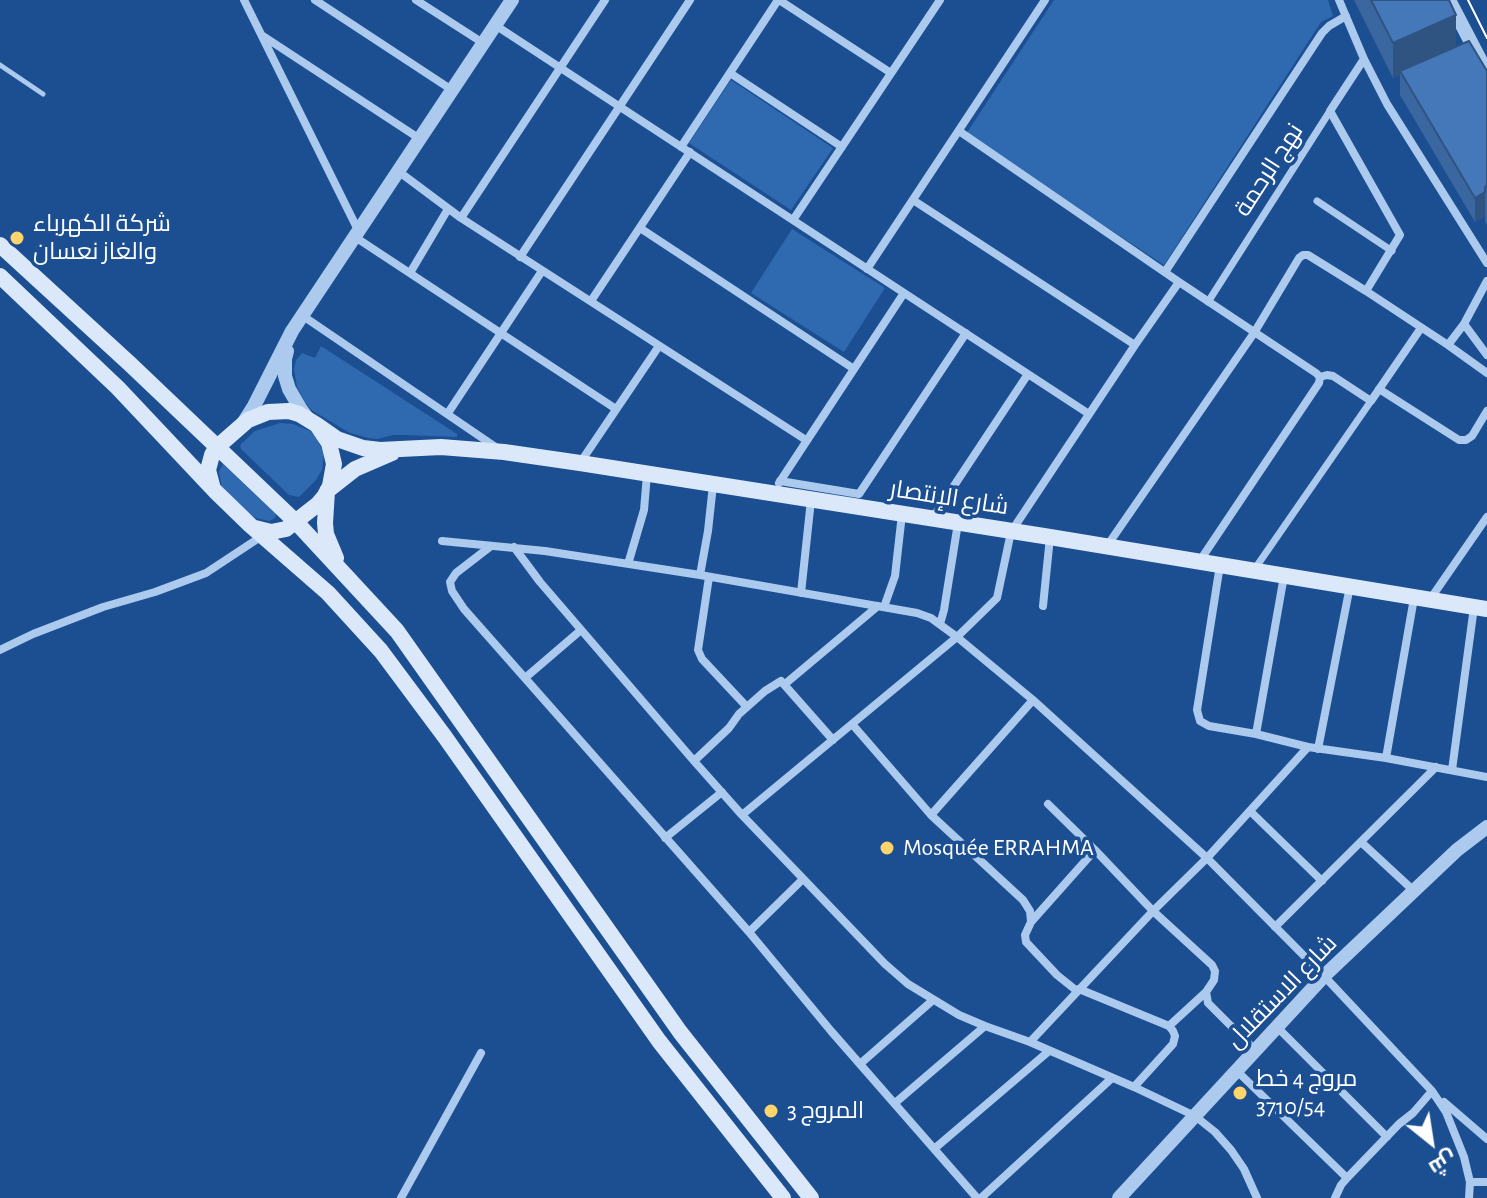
<!DOCTYPE html>
<meta charset="utf-8">
<style>
body{margin:0}
#map{position:relative;width:1487px;height:1198px;overflow:hidden;background:#1c4f92;font-family:"Alegreya Sans",Cairo,sans-serif}
canvas{display:block}
.north{position:absolute;left:1391px;top:1102px;width:80px;height:80px;-webkit-text-stroke:6px #1c4f92;paint-order:stroke;rotate:150deg;font-size:22px;font-weight:700;line-height:32px;text-align:center;color:#fff}
.north::after{content:'';display:block;margin:auto;width:28px;height:36px;background:#fff;clip-path:polygon(50% 0,100% 100%,50% 72%,0 100%)}
</style>
<div id="map">
<canvas width="1487" height="1198"></canvas>
<div class="north">ش</div>
</div>
<script>
const context = document.querySelector('canvas').getContext('2d');
context.lineJoin = 'round';
function paint(path, color) { context.fillStyle = color; context.fill(path, 'evenodd'); }
const poly = rows => new Path2D(rows.map(r => 'M' + r).join(''));
function strokePath(path, color, width, dash) { context.strokeStyle = color; context.lineWidth = width; context.lineCap = dash ? 'butt' : 'round'; context.setLineDash(dash || []); context.stroke(path); }
function drawText(font, color, halo, rows, align = 'center') {
  context.font = font + ' "Alegreya Sans",Cairo,sans-serif'; context.lineWidth = 7; context.setLineDash([]); context.textBaseline = 'middle'; context.strokeStyle = halo; context.fillStyle = color; for (const [text, x, y, turn = 0] of rows) {
    context.save(); context.translate(x, y); context.rotate((+turn || 0) * Math.PI / 180); context.textAlign = isNaN(turn) ? turn : align; if (halo) context.strokeText(text, 0, 0); context.fillText(text, 0, 0); context.restore();
  }
}
paint(poly([
 [1054,0,1328,0,1333,16,1321,22,1164,265,966,134],
 [731,80,833,148,791,210,689,143],
 [792,229,885,288,844,352,751,293],
 [321,346,457,434,457,437,405,435,393,435,377,439,369,438,350,433,313,411,306,404,297,387,294,369,296,360,302,353,315,358],
 [280,423,293,424,310,431,316,437,324,453,322,470,316,480,299,497,289,495,241,449,240,445,255,431],
 [223,464,276,514,275,518,269,521,256,518,246,511,222,487,219,472]
]), '#2f69b0');
strokePath(poly([
 [0,65,43,94]
]), '#accaee', 5);
strokePath(poly([
 [1317,201,1392,251],
 [1208,302,1330,111],
 [1254,570,1371,401]
]), '#accaee', 7);
strokePath(poly([
 [244,0,358,230],
 [315,0,452,90],
 [416,0,483,43],
 [779,0,891,73],
 [1339,0,1364,59,1387,104,1487,263],
 [495,25,1089,414],
 [263,36,420,139],
 [1364,59,1330,111,1400,235,1366,291],
 [730,73,842,147],
 [959,131,1179,282,1316,373,1320,377,1319,383,1199,562],
 [681,147,778,0],
 [398,171,461,218,806,440],
 [913,200,1135,345],
 [461,218,605,0],
 [793,220,940,0],
 [640,228,854,369],
 [355,237,616,409],
 [520,257,690,0],
 [867,269,1045,0],
 [1165,272,1322,33,1329,26,1346,16],
 [410,273,448,209],
 [591,301,690,152],
 [303,316,497,448],
 [1464,324,1487,355],
 [1448,345,1464,324,1487,281],
 [1320,377,1327,375,1333,376,1371,401,1421,328],
 [1379,389,1459,440,1466,440,1472,436,1487,411],
 [448,413,542,271],
 [580,463,659,346],
 [780,481,859,494,966,333],
 [779,483,904,293],
 [932,519,1028,374],
 [442,541,545,551,700,575,917,613,931,618,957,637,1033,700,1207,858,1324,976,1432,1091,1446,1112,1464,1157,1470,1182,1469,1198],
 [491,546,456,573,450,582,452,591,464,609,749,932,831,1031,977,1198],
 [1107,546,1254,333,1299,258,1303,255,1308,255,1366,291,1448,345,1487,373],
 [514,547,540,582,694,761,742,815,885,964,908,984,959,1015,985,1026,1030,1042,1134,1087,1195,1116,1215,1132,1231,1150,1244,1169,1257,1198],
 [628,564,644,510,647,474],
 [1220,565,1197,710,1200,721,1209,726,1256,734,1308,747,1386,758,1487,777],
 [700,575,708,531,713,485],
 [709,577,698,650,702,659,747,707],
 [801,593,811,500],
 [1431,598,1487,517],
 [1043,606,1050,537],
 [884,607,895,576,902,514],
 [940,624,944,610,958,523],
 [0,650,33,634,103,607,155,592,206,573,262,536],
 [525,678,581,630],
 [785,684,878,606],
 [852,724,931,815,1033,700],
 [1256,734,1284,576],
 [1318,749,1350,586],
 [1386,758,1414,598],
 [694,761,729,728,739,714,765,691,781,681,833,740],
 [1452,770,1474,607],
 [1048,804,1095,850],
 [1250,811,1322,881],
 [742,815,957,637,997,598,1011,532,1135,345,1179,282],
 [931,815,1023,900,1030,911,1031,922,1025,935,1026,942,1057,975,1077,991],
 [665,838,722,792],
 [1361,842,1414,891],
 [1031,922,1095,850,1153,911,1212,965,1215,971,1214,980,1206,992,1208,1003,1256,1051],
 [1275,927,1436,767],
 [749,932,803,879],
 [1079,989,1169,1026,1173,1031,1175,1036,1173,1044,1134,1087],
 [1169,1026,1206,992],
 [1278,1028,1387,1137],
 [1030,1042,1153,911,1207,858,1308,747],
 [860,1064,933,1000],
 [1237,1071,1347,1178],
 [1444,1102,1487,1139],
 [895,1103,985,1026],
 [934,1149,1049,1051],
 [1470,1182,1487,1182],
 [401,1198,481,1053],
 [981,1198,1112,1078],
 [1335,1198,1341,1185,1347,1178,1399,1124,1413,1113,1432,1091,1433,1093]
]), '#accaee', 8);
strokePath(poly([
 [1449,0,1487,73],
 [287,351,285,359,285,376,289,389,300,408,308,419],
 [242,425,254,406,292,331,512,0],
 [1119,1198,1324,976,1457,850,1487,827]
]), '#accaee', 14);
strokePath(poly([
 [0,245,130,364,296,522,397,631,680,1032,811,1198],
 [0,276,118,388,216,492,250,525,328,593,381,651,445,737,659,1041,783,1198],
 [317,425,337,439,363,448,380,450,441,447,504,452,580,463,1050,537,1487,609],
 [212,485,208,470,212,455,216,448,248,420,268,412,289,411,299,414,317,425,329,443,334,464,330,486,324,497,318,504,286,529,271,532,255,528],
 [336,558,326,534,325,523,327,491,355,469,392,453]
]), '#dae8fa', 16);
strokePath(poly([
 [1468,0,1487,38]
]), '#fff', 2);
paint(poly([
 [1354,0,1449,0,1456,47,1487,71,1487,225,1485,222,1485,216,1475,222,1400,95,1400,75,1393,78]
]), '#3a679f');
paint(poly([
 [1456,15,1456,50,1400,71,1400,75,1393,78,1393,43],
 [1485,192,1485,216,1475,222,1475,198]
]), '#305482');
const building = poly([
 [1371,0,1449,0,1456,15,1393,43,1371,0],
 [1469,41,1487,71,1487,186,1485,187,1485,192,1475,198,1400,71,1469,41]
]);
paint(building, '#4478b9');
strokePath(building, '#305482', 2);
for (const [x, y, r, color] of [
 [17,238,8,"#ffd46a"],
 [887,848,8,"#ffd46a"],
 [1240,1093,8,"#ffd46a"],
 [771,1111,8,"#ffd46a"]
]) { const dot = new Path2D(); dot.arc(x, y, r, 0, 2 * Math.PI); context.fillStyle = color; context.fill(dot); strokePath(dot, '#1c4f92', 3); }
drawText('24px', '#fff', '#1c4f92', [
 ["نهج الرحمة",1269,170,-57],
 ["شارع الإنتصار",949,498,9],
 ["شارع الاستقلال",1282,992,-46]
]);
drawText('24px', '#fff', '#1c4f92', [
 ["شركة الكهرباء",33,224],
 ["والغاز نعسان",33,252],
 ["Mosquée ERRAHMA",903,848],
 ["مروج 4 خط",1256,1079],
 ["3710/54",1256,1107],
 ["المروج 3",787,1111]
], 'left');
</script>
